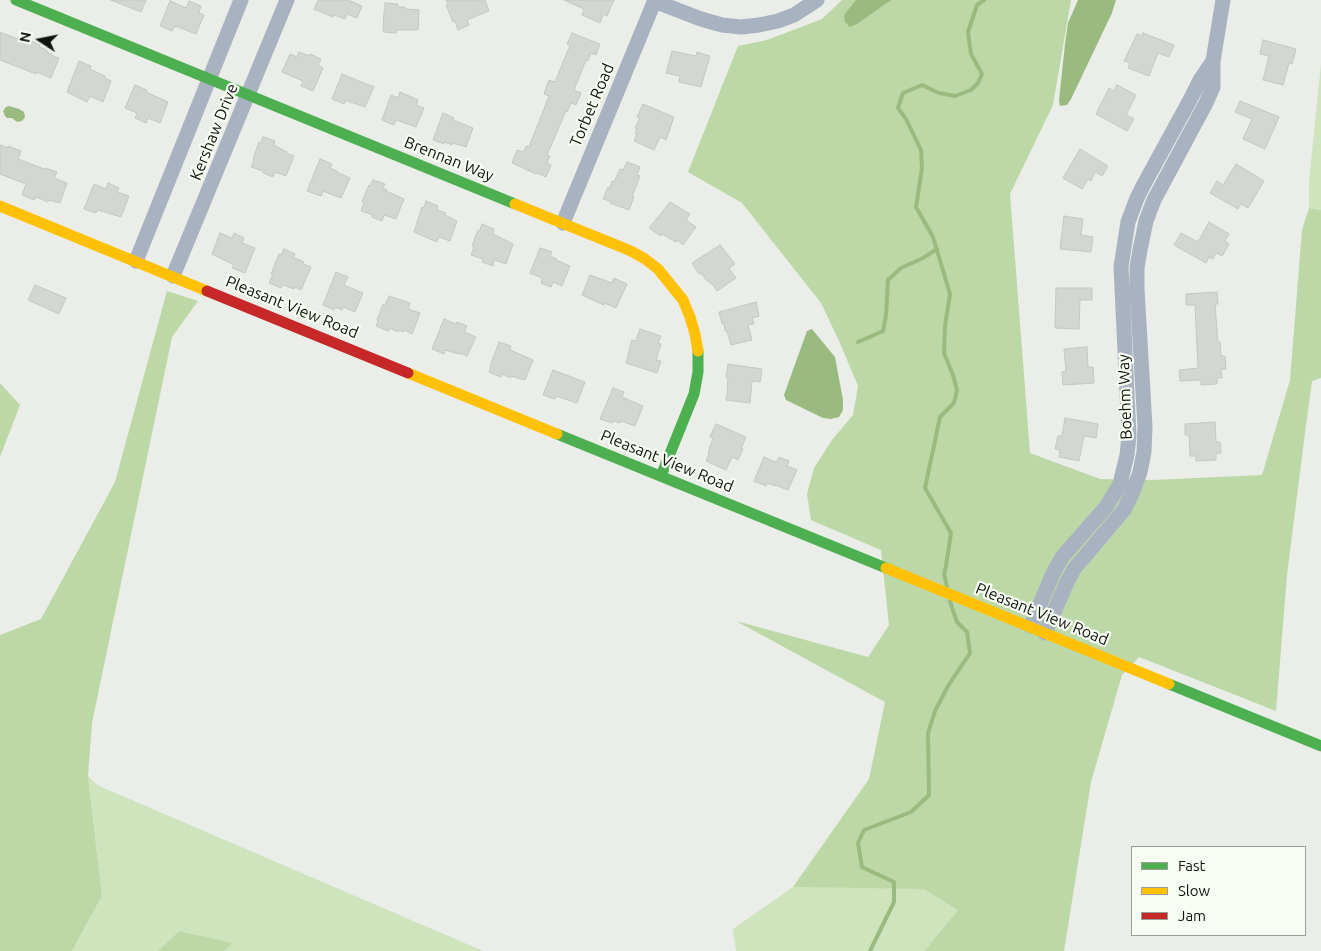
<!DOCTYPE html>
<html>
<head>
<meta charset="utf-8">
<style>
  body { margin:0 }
  #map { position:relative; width:1321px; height:951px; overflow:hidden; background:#eaede8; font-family:Ubuntu,sans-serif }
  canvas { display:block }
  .legend { position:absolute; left:1131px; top:846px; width:175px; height:90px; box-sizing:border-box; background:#f7fdf2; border:1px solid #9b9f97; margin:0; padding:6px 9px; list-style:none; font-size:15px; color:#11130f }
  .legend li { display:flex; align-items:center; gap:10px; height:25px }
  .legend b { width:25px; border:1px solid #9b9f97 }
  .north { position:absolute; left:15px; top:15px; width:50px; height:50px; -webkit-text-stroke:4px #f7fdf2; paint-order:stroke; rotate:281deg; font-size:14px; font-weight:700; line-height:20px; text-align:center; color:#11130f }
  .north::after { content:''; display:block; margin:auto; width:18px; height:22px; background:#11130f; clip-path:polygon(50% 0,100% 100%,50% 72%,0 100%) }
</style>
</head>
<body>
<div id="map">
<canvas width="1321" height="951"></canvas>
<ul class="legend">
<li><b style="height:6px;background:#4caf50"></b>Fast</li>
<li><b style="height:6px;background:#ffc107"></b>Slow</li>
<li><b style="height:6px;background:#c62828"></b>Jam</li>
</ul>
<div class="north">N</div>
</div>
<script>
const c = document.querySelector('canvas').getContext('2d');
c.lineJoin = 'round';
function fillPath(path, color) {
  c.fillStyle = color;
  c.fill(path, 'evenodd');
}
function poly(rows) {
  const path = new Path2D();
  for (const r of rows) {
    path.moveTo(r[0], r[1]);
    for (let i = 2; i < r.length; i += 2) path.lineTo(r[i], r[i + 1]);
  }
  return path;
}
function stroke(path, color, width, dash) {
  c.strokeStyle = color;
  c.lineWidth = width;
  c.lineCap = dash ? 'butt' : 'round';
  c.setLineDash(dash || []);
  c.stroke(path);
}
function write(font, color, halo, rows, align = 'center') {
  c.font = font + ' Ubuntu,sans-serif';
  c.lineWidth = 4.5;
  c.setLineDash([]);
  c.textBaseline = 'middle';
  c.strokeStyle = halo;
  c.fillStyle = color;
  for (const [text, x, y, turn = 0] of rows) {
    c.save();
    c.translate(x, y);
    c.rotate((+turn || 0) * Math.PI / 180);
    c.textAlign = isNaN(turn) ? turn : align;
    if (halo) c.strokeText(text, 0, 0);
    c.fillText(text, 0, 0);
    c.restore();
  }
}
fillPath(poly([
  [1321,64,1321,210,1309,208,1309,181],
  [88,776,97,785,483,951,224,951,232,943,179,931,158,951,72,951,102,896],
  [793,887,924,888,958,910,924,951,736,951,733,929]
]), '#cde4bd');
fillPath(poly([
  [842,0,1071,0,1053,105,1010,194,1030,453,1100,479,1153,480,1262,475,1290,380,1302,230,1309,208,1321,210,1321,378,1312,381,1306,425,1287,575,1276,711,1139,657,1122,675,1091,782,1064,951,924,951,958,910,924,889,793,887,869,779,885,702,736,621,868,657,889,625,881,550,811,520,807,494,814,468,832,440,853,415,858,386,840,343,821,303,742,203,688,172,738,46,767,40,822,19],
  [167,291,198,301,172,337,92,723,88,776,102,896,72,951,0,951,0,635,41,619,115,482],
  [0,383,20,405,0,457],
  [179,931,233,943,224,951,158,951]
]), '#bdd8a7');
fillPath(poly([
  [856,0,891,0,857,24,850,27,845,22,844,15],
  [1078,0,1116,0,1112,13,1071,99,1067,105,1060,106,1059,100,1065,44,1068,23],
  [9,106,19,109,24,112,25,117,22,121,17,122,12,118,7,118,5,116,3,111,6,107],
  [812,329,835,357,843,400,843,410,839,417,831,419,823,418,786,400,784,395,807,331]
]), '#9abb80');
stroke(poly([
  [858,342,883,331,886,315,888,280,901,268,923,258,937,249],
  [947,587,944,574,946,566,951,533,925,488,940,417,954,403,957,390,953,375,944,353,945,326,950,294,933,237,916,207,922,168,921,150,906,119,898,108,903,93,922,85,939,93,955,96,971,90,978,83,982,74,971,54,968,32,977,5,984,0],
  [870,951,894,902,894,882,862,867,858,843,864,830,911,812,929,795,928,733,935,711,948,686,970,653,967,632,957,622,953,611,950,601]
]), '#9abb80', 4);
const building = poly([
  [111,0,146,0,141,12,111,0],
  [318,0,348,0,362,6,357,18,347,14,345,19,334,15,333,17,314,9,318,0],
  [446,0,485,0,489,11,467,20,469,25,458,30,455,21,453,22,446,5,448,4,446,0],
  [564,0,614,0,607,16,603,14,600,23,582,15,584,9,564,0],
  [170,1,186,8,189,1,201,6,199,13,204,15,196,34,175,26,172,31,160,26,170,1],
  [385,3,398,4,398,7,405,7,405,9,419,10,418,30,396,30,396,33,383,32,384,12,385,12,385,3],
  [0,32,28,43,29,40,40,45,39,47,47,50,46,52,52,54,51,55,59,58,51,78,37,72,36,74,0,60,0,32],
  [572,33,600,44,596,55,591,53,588,61,586,60,574,90,581,93,576,105,571,103,567,112,566,111,547,155,550,156,547,163,551,165,546,177,537,173,536,174,512,163,517,150,524,152,526,146,529,147,549,96,544,94,549,80,555,82,570,45,567,44,572,33],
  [1143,33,1174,45,1169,57,1158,53,1149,76,1128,68,1130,63,1124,61,1137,34,1142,36,1143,33],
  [1263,40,1296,49,1292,64,1289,63,1283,85,1263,80,1269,56,1260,54,1263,40],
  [672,51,696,56,697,52,710,56,701,87,679,82,680,76,666,73,672,51],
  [299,52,310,56,310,54,321,59,318,65,323,68,313,91,301,86,303,81,282,72,290,54,297,57,299,52],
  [79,61,91,66,90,69,105,76,105,78,111,81,103,102,90,96,87,102,67,92,79,61],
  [342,74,374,87,365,107,348,101,345,101,344,104,332,99,342,74],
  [135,85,147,90,146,92,168,102,160,123,148,118,146,123,135,118,137,113,125,108,135,85],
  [1117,85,1136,95,1126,115,1134,119,1127,131,1096,114,1109,88,1114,91,1117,85],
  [400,92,418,100,416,105,424,108,416,127,396,120,394,125,382,120,391,95,398,98,400,92],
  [1240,101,1279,117,1265,149,1243,139,1252,119,1235,112,1240,101],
  [643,104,674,117,666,140,660,137,654,150,634,141,637,134,635,133,637,129,635,128,640,118,637,117,643,104],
  [443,113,454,118,453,120,473,128,466,147,453,143,452,145,445,142,444,144,433,140,443,113],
  [263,137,275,141,274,145,287,152,286,153,294,156,286,176,275,172,273,177,263,173,263,171,251,167,254,160,253,159,259,142,261,143,263,137],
  [0,145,8,148,8,146,21,151,18,159,44,169,45,168,57,172,54,178,67,183,60,203,49,200,48,202,36,197,34,200,22,195,26,184,0,174,0,145],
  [1080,149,1108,166,1102,176,1095,172,1091,181,1088,179,1082,189,1063,178,1080,149],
  [320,159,332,164,330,168,337,171,337,172,350,178,341,198,323,191,321,196,307,191,320,159],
  [627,162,640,167,637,175,640,176,632,197,634,197,629,210,610,203,610,201,603,199,608,187,610,188,612,181,614,182,620,169,623,170,627,162],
  [1236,164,1264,181,1248,208,1241,204,1238,209,1210,193,1217,181,1223,185,1236,164],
  [373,180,385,184,383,188,387,190,386,191,404,199,396,219,384,215,382,221,372,217,373,215,361,211,364,203,362,202,369,185,370,186,373,180],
  [108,183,119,188,117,192,129,196,121,217,98,210,96,213,84,209,94,184,106,189,108,183],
  [426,201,438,206,437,210,446,213,445,215,457,221,450,241,439,237,437,242,414,232,422,207,424,208,426,201],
  [670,202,690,214,686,220,696,227,683,245,677,240,676,242,662,234,661,236,649,228,670,202],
  [1064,216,1083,219,1081,235,1093,237,1091,252,1060,249,1064,216],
  [1209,222,1229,234,1225,241,1229,244,1222,256,1216,253,1213,259,1209,257,1206,263,1174,245,1181,233,1198,242,1209,222],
  [482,224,494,229,493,234,513,244,506,264,494,260,493,266,482,262,483,259,471,255,474,247,472,246,478,230,480,230,482,224],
  [220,233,232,238,234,233,244,238,242,243,255,248,245,273,232,268,234,265,212,254,220,233],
  [720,245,735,264,729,268,736,278,717,291,712,284,711,284,708,281,707,281,701,273,699,274,692,263,720,245],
  [540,248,552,252,550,256,557,259,556,260,570,266,562,286,553,282,551,287,541,283,542,278,530,273,540,248],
  [284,249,295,254,293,257,304,262,303,264,311,267,301,290,295,287,294,289,283,285,281,288,269,283,273,274,271,274,279,254,281,255,284,249],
  [336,272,348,277,344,285,363,293,355,312,343,307,342,310,335,307,334,310,323,305,336,272],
  [590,275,612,283,614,278,627,284,616,308,604,303,604,305,582,295,590,275],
  [35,285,66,298,59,314,28,300,35,285],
  [1056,288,1092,288,1092,300,1080,300,1079,329,1055,328,1056,288],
  [1217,292,1218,304,1215,304,1218,342,1220,342,1221,356,1225,356,1226,369,1221,369,1222,378,1217,378,1217,384,1201,385,1201,380,1180,381,1179,370,1198,368,1195,305,1186,305,1186,294,1217,292],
  [389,296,410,303,408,309,420,313,412,334,404,330,403,332,399,330,398,332,390,328,388,331,376,326,378,321,377,320,383,304,385,305,389,296],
  [756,302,759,316,752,318,754,324,748,325,752,340,731,345,727,331,725,331,724,323,722,324,719,312,756,302],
  [444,319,456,324,457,322,467,326,464,332,476,337,467,356,460,353,459,354,445,350,444,354,432,349,444,319],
  [640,329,661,336,658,343,661,344,656,360,661,361,657,373,626,363,632,340,636,341,640,329],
  [499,342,511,346,510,350,533,360,525,380,511,376,510,378,502,374,501,377,489,372,491,366,490,366,499,342],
  [1087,347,1088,367,1093,367,1094,383,1063,385,1062,372,1066,371,1064,349,1087,347],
  [728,364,762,369,760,382,752,381,750,403,726,400,728,387,727,387,728,378,726,377,728,364],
  [553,370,585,382,577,403,556,396,555,399,543,395,553,370],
  [613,388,624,392,622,397,643,406,635,426,621,421,620,423,613,421,612,423,600,419,613,388],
  [1065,418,1098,424,1096,438,1084,436,1079,461,1059,457,1060,450,1055,449,1058,436,1062,436,1065,418],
  [1215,422,1216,442,1220,442,1221,453,1216,454,1216,460,1196,461,1196,456,1190,456,1189,435,1185,435,1185,424,1215,422],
  [716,424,746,437,741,449,743,449,738,460,732,457,726,470,706,461,709,454,708,453,713,438,710,437,716,424],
  [764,457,775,462,777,461,779,457,789,461,787,466,797,470,788,490,775,485,775,486,767,483,766,486,754,481,764,457]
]);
fillPath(building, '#d4d6d2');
stroke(building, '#c5c7c3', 1);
stroke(poly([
  [654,1,701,19,722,25,741,27,759,25,778,21,794,15,817,0],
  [563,223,655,0],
  [136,261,241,0],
  [173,276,287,0],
  [1031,626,1054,571,1063,556,1106,507,1120,484,1127,455,1129,436,1121,267,1128,222,1137,198,1143,186,1191,98,1200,80,1213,61],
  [1045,633,1067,582,1074,569,1124,510,1133,491,1140,472,1144,452,1145,427,1137,289,1137,268,1140,250,1146,221,1154,200,1206,103,1213,87,1213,61,1223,0]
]), '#a9b2c0', 15);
stroke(poly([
  [16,0,515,204],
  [557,434,886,568],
  [661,476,694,394,698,372,698,351],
  [1169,684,1321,746]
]), '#4caf50', 11);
stroke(poly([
  [515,204,631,251,645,259,658,269,683,300,690,317,695,334,698,351],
  [0,206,207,291],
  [408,373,557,434],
  [886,568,1169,684]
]), '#ffc107', 11);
stroke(poly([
  [207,291,408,373]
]), '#c62828', 11);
write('16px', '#11130f', '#f7fdf2', [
  ["Torbet Road",592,105,-67],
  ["Kershaw Drive",214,132,-68],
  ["Brennan Way",449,159,22],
  ["Pleasant View Road",292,307,22],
  ["Boehm Way",1125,397,-92],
  ["Pleasant View Road",667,461,22],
  ["Pleasant View Road",1042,614,22]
]);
</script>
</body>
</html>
